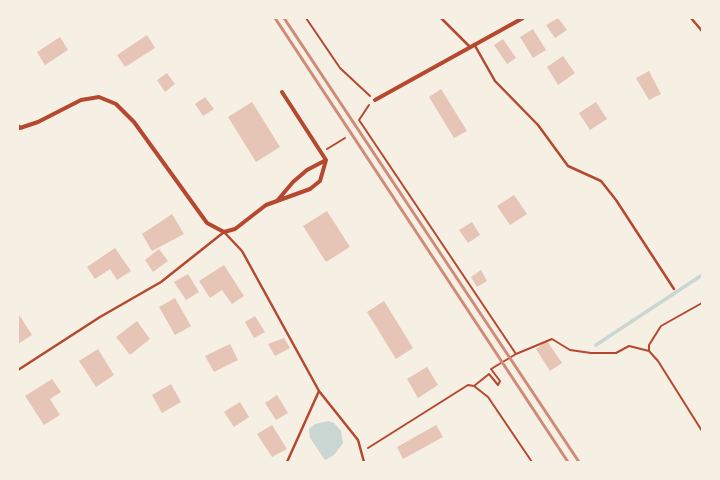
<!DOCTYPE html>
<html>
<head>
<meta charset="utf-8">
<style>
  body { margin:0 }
  #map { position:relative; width:720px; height:480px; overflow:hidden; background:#f6efe4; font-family:"DejaVu Sans",sans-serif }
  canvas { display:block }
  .frame { position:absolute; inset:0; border:19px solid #f6efe4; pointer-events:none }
</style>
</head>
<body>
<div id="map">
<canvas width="720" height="480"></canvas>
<div class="frame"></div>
</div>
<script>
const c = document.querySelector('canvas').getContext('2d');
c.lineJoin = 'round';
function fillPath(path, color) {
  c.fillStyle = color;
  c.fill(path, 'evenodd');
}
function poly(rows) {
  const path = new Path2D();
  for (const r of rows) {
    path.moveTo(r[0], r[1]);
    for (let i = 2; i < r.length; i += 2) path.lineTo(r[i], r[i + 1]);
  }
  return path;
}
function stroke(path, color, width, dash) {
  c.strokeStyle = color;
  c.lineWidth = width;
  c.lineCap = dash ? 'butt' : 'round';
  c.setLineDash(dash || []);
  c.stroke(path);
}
fillPath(poly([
  [328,421,334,423,341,431,343,443,334,455,325,460,310,438,309,429,315,424]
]), '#c9d6d2');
stroke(poly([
  [596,345,702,275]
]), '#c9d6d2', 3.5);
fillPath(poly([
  [558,18,567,30,555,38,546,25],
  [533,29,546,50,533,58,520,37],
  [147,35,155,48,125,67,117,55],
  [60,37,68,50,45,65,37,52],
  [503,39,516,58,507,64,494,45],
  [563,56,575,73,558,85,547,67],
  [649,71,661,94,649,100,636,78],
  [167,73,175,84,165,92,157,80],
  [441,89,467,131,454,138,429,97],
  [205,97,214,109,203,116,195,104],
  [252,102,280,147,256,162,228,117],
  [596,102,607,119,590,130,579,113],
  [514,195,527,214,510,225,497,206],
  [327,211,350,247,326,262,303,226],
  [172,214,184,234,152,251,142,234],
  [472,222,480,235,468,243,459,230],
  [115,248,131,271,117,280,110,269,95,279,87,267],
  [159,249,168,261,153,272,145,260],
  [224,265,244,296,232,304,222,290,210,298,199,281],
  [481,270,487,281,477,287,471,277],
  [188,274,199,292,186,300,174,282],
  [175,298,191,326,175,335,159,307],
  [384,301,413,348,396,359,367,312],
  [18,313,32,335,18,344],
  [255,316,265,332,254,338,245,322],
  [137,321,150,339,130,355,116,337],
  [284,338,290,348,275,356,268,344],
  [547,341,562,363,550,371,536,349],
  [230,344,238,360,214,372,205,356],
  [98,349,114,375,96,387,79,361],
  [427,367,438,385,418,398,407,379],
  [52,379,61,392,50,399,60,415,44,425,25,396],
  [171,384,181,402,162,413,152,395],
  [277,395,288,413,276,420,265,403],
  [240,402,249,417,234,427,224,412],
  [272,425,287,449,272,457,257,434],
  [436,425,443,437,403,459,397,447]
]), '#e6c5b7');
stroke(poly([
  [306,18,340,68,370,96],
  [369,105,359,120,516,354],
  [327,149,345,138],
  [702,303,661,326,649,345,649,351,658,361,702,431],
  [474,386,489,374,498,385,500,381,491,369,516,354,552,339,570,350,591,353,616,353,629,346,649,351],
  [368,448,468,385,474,386,488,397,532,462]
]), '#b5482f', 2);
stroke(poly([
  [441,18,469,46],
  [691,18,702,31],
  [474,44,495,81,538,125,568,166,601,181,616,200,674,289],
  [18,370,100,317,161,282,224,232,242,251,319,391,358,440,364,462],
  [287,462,319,391]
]), '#b5482f', 2.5);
stroke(poly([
  [375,100,523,18],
  [18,126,20,128,38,122,81,100,99,97,116,104,134,122,207,223,224,232,235,229,266,205,310,189,320,181,326,160,282,92],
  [277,201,293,182,307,170,326,160]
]), '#b5482f', 4);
stroke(poly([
  [275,18,568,462],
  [284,18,579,462]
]), '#cf8b77', 3);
</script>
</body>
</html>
